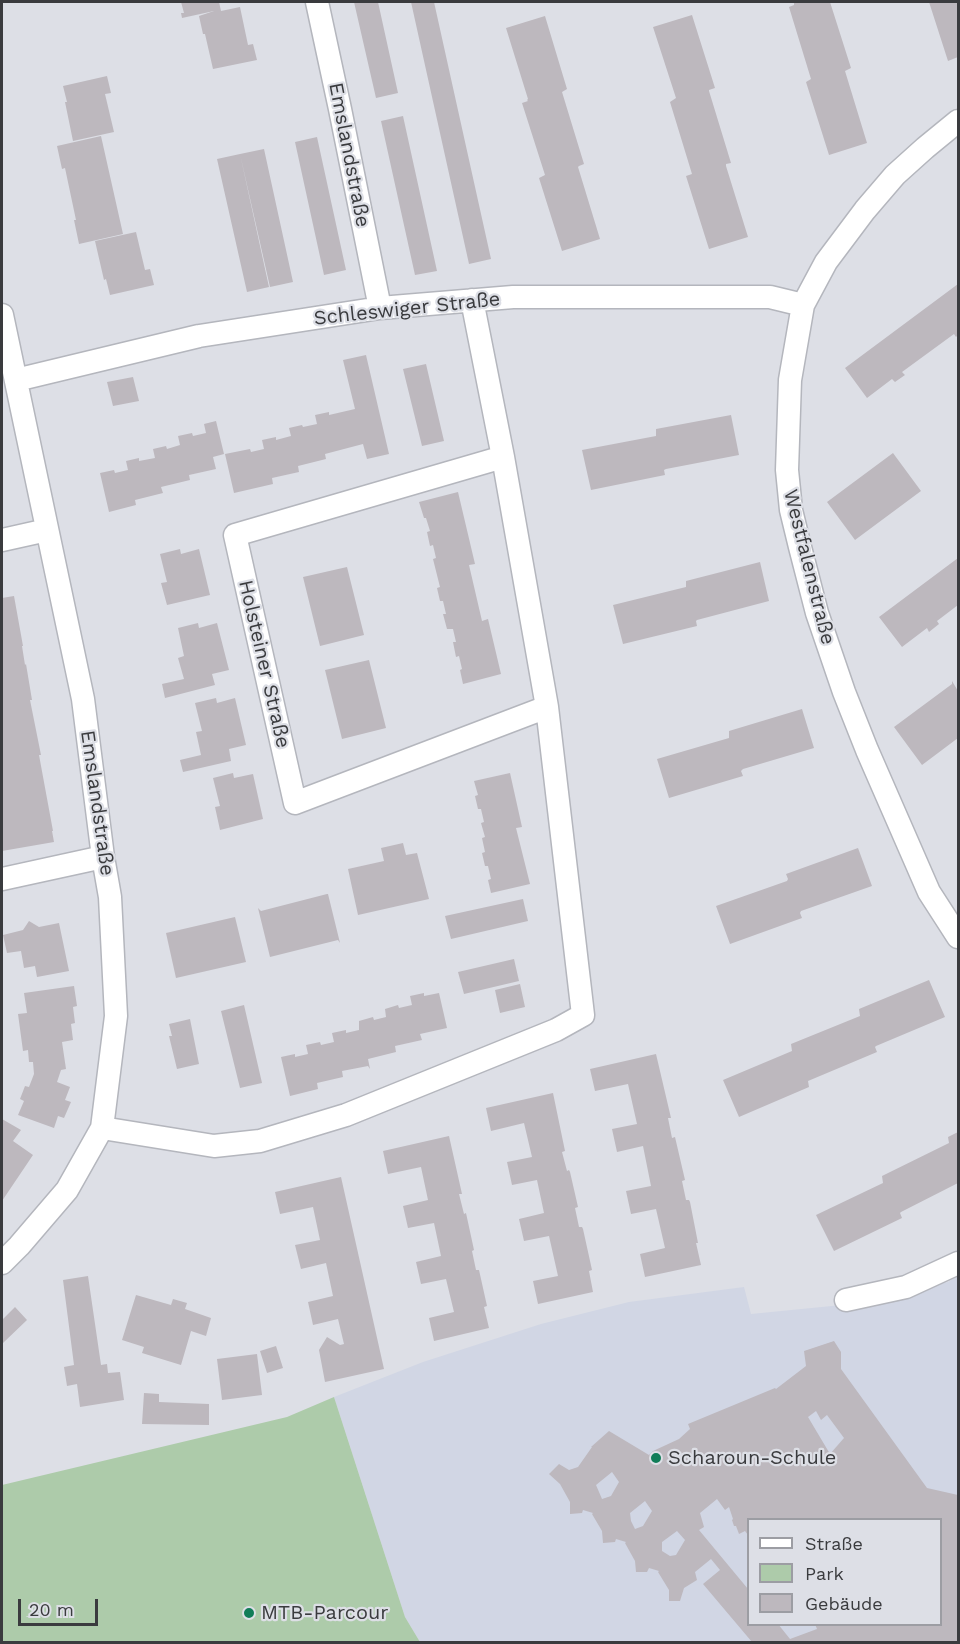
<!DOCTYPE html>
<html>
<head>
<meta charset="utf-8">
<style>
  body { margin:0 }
  #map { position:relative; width:960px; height:1644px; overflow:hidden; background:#dddfe6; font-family:"Work Sans",sans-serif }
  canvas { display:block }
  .frame { position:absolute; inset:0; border:3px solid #3a3b3e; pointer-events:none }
  .legend { position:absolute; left:747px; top:1518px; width:195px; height:108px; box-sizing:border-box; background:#dddfe6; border:2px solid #9c9da3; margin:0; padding:8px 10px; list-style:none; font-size:18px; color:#3a3b3e }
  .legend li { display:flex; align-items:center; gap:12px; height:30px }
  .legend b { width:30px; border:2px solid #9c9da3 }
  .scale { position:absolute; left:18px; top:1599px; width:80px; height:27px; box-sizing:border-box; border:3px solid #3a3b3e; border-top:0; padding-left:8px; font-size:18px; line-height:21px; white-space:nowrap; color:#3a3b3e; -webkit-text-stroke:4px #dddfe6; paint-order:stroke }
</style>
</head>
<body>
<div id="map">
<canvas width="960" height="1644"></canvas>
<div class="frame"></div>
<ul class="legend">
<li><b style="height:8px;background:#fff"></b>Straße</li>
<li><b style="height:16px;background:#adcbaa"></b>Park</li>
<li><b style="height:16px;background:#bdb8be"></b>Gebäude</li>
</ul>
<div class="scale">20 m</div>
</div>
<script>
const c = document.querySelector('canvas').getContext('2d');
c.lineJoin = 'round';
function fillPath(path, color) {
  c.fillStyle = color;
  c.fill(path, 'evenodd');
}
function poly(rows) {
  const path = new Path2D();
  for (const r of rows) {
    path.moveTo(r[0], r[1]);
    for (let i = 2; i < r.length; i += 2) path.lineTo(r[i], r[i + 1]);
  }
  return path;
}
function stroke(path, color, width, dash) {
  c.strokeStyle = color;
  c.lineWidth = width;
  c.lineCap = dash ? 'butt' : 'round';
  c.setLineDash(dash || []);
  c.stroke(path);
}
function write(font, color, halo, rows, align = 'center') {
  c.font = font + ' "Work Sans",sans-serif';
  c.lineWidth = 4.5;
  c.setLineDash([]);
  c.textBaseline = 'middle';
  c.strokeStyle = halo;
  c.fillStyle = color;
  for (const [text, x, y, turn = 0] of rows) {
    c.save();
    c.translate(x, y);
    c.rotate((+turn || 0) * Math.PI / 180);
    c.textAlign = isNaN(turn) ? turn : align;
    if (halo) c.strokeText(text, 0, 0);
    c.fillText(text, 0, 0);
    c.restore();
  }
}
fillPath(poly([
  [958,1276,958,1642,420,1642,405,1617,334,1397,423,1362,541,1324,629,1302,744,1287,751,1314,862,1303,948,1282],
  [748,1520,940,1520,940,1624,748,1624]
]), '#d1d6e4');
fillPath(poly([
  [334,1397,405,1617,420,1642,2,1642,2,1485,287,1417]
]), '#adcbaa');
fillPath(poly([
  [181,2,219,2,221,11,240,7,248,45,253,44,257,60,213,69,205,34,203,34,199,16,214,11,182,18,181,13,184,13],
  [354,2,378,2,398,93,376,98],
  [411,2,434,2,491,259,469,264],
  [794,2,830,2,851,68,845,71,867,143,829,155,806,82,811,79,789,7,794,5],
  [929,2,958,2,958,57,948,61],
  [692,15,715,88,709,90,709,91,731,163,726,164,726,166,748,237,709,249,686,176,692,174,670,102,676,98,653,27],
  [545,16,567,89,562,92,584,164,579,166,578,167,600,239,562,251,539,178,545,175,522,103,528,101,527,100,528,99,506,28],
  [107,76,111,93,105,94,114,132,73,141,65,102,67,102,63,86],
  [403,116,437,271,415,275,381,121],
  [101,136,123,234,79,244,74,220,76,220,65,168,62,169,57,146],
  [317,137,346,270,324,275,295,142],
  [264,149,293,282,270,287,240,154],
  [240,154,269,287,247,292,217,159],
  [136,232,145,270,150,269,154,285,110,295,106,279,104,280,95,241],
  [958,284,958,335,956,337,954,334,902,372,905,375,895,382,892,379,867,398,845,368],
  [366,355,389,454,367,459,363,444,325,454,326,459,298,466,299,472,272,478,273,484,234,493,225,454,250,449,251,452,264,449,262,440,276,437,276,440,291,436,289,428,302,425,303,427,317,424,315,415,329,412,329,415,355,409,343,360],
  [426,364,444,441,422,446,403,369],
  [133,377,139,401,113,406,107,382],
  [731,415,739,455,666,469,664,470,665,475,591,490,582,450,656,436,656,429],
  [216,421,224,454,213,457,216,469,189,475,190,480,161,487,163,493,135,500,136,505,109,512,100,473,114,470,115,473,128,470,126,461,139,458,139,461,155,458,153,449,166,446,167,449,180,445,178,436,192,433,193,436,206,433,204,424],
  [893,453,921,491,855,540,827,502],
  [458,492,475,564,469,565,482,621,488,619,501,674,463,684,460,670,462,669,459,656,456,657,453,642,456,642,453,629,447,629,443,614,446,614,443,601,440,601,437,588,440,587,433,559,436,558,433,545,430,546,427,532,430,531,426,518,424,518,419,502],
  [180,549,181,554,199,549,210,595,167,605,161,583,167,582,160,554],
  [958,558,958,605,937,621,939,624,929,632,927,628,902,647,879,617],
  [760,562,769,601,697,620,696,621,697,626,623,644,613,605,686,587,686,581],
  [347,567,364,635,320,646,303,577],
  [14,596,23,646,22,646,25,665,26,664,32,700,30,700,41,755,39,755,53,831,52,831,54,842,2,851,2,598],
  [198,623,199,628,217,623,229,670,212,674,215,685,165,698,162,684,184,679,178,658,184,656,178,628],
  [369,660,386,728,342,739,325,670],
  [952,681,958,691,958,738,922,765,894,727,952,684],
  [216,698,217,703,235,698,246,745,229,749,231,761,183,772,180,760,201,755,196,732,202,731,195,703],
  [802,709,814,748,743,769,741,771,743,776,669,798,657,759,729,738,729,731],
  [233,773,234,778,253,774,263,819,220,830,215,807,220,806,213,778],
  [510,773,522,827,516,828,530,884,491,893,488,880,491,879,488,866,485,866,482,853,485,852,482,838,485,837,481,823,484,822,481,809,478,809,475,796,478,795,474,781],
  [403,843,406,855,417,853,429,899,358,915,348,869,384,861,381,848],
  [858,848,872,886,801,911,800,913,802,918,730,944,716,906,787,881,788,879,786,874],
  [327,894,328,894,340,943,338,940,270,957,258,908,261,911],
  [523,899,528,921,451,939,445,916],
  [235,917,246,962,176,978,166,933],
  [29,921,39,927,59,923,69,971,37,977,35,966,24,968,21,951,7,953,3,935,23,930],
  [514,959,519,981,464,994,458,972],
  [929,980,945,1017,876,1046,875,1047,877,1052,808,1081,809,1087,739,1117,723,1080,792,1051,791,1044,860,1016,859,1009],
  [520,984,525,1007,500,1013,495,990],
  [74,986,77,1006,73,1007,75,1023,71,1024,73,1040,62,1042,66,1069,61,1070,57,1082,70,1087,65,1100,71,1102,64,1118,58,1116,54,1128,18,1115,24,1101,20,1099,25,1086,29,1087,34,1074,33,1062,29,1062,28,1050,23,1051,18,1014,27,1013,24,993],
  [424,993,424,996,439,993,447,1028,420,1034,422,1040,395,1046,396,1052,368,1059,370,1069,368,1066,342,1071,343,1077,317,1083,318,1089,290,1096,281,1057,295,1054,295,1057,308,1054,306,1045,320,1042,321,1045,334,1042,332,1033,346,1030,346,1033,359,1030,359,1021,373,1017,374,1020,386,1017,385,1009,398,1005,399,1008,412,1005,410,996],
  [244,1005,262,1083,240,1088,221,1011],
  [190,1019,199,1064,177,1069,169,1036,172,1036,169,1024],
  [656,1054,671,1118,668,1118,672,1138,675,1137,685,1180,682,1181,686,1200,689,1200,690,1202,698,1243,696,1243,701,1265,645,1277,640,1254,665,1248,656,1209,631,1214,626,1191,651,1186,643,1146,617,1152,612,1129,637,1124,628,1084,595,1091,590,1069],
  [553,1093,565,1151,562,1152,567,1171,569,1170,570,1172,578,1207,575,1208,579,1227,582,1227,583,1229,592,1270,589,1271,593,1292,538,1304,533,1281,558,1276,549,1236,524,1241,519,1219,544,1213,537,1180,512,1185,507,1162,532,1157,524,1123,491,1131,486,1108],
  [2,1119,21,1130,13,1141,33,1155,2,1201],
  [958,1132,958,1183,901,1212,900,1213,902,1218,834,1251,816,1215,883,1183,882,1176,949,1143,948,1137],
  [449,1136,462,1194,459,1194,464,1214,466,1213,474,1250,472,1251,476,1270,479,1270,487,1306,484,1307,489,1328,434,1341,429,1318,454,1312,446,1279,421,1284,416,1262,441,1256,434,1223,408,1228,403,1206,428,1200,421,1167,388,1174,383,1151],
  [341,1177,384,1369,325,1382,319,1350,327,1337,340,1345,344,1344,338,1319,313,1325,308,1302,333,1296,326,1263,301,1269,295,1245,320,1240,313,1207,280,1214,275,1192],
  [88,1276,101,1365,107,1364,108,1373,120,1372,124,1400,80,1407,77,1384,67,1386,64,1367,74,1365,63,1280],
  [136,1295,171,1305,173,1299,187,1303,185,1309,211,1318,206,1336,191,1331,181,1365,142,1353,144,1347,122,1340],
  [15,1307,27,1320,3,1343,2,1341,2,1320],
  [834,1341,841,1352,841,1369,927,1488,958,1495,958,1642,752,1642,703,1584,720,1570,711,1559,695,1572,697,1580,684,1588,680,1601,669,1601,669,1590,658,1572,659,1571,649,1568,647,1572,636,1572,635,1561,625,1543,626,1542,616,1539,615,1542,603,1543,602,1531,592,1514,593,1513,583,1510,582,1513,570,1514,570,1502,560,1484,549,1474,559,1464,569,1470,578,1467,592,1447,591,1447,609,1431,649,1455,653,1451,679,1439,690,1429,688,1424,775,1388,776,1389,806,1366,804,1351],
  [816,1411,821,1420,827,1415,844,1438,830,1454,808,1417],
  [612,1472,619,1482,611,1496,602,1499,596,1485],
  [717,1499,725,1510,729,1507,733,1519,732,1520,734,1526,736,1526,739,1534,745,1531,748,1535,748,1520,940,1520,940,1624,815,1624,817,1629,790,1639,778,1624,748,1624,748,1589,699,1530,704,1527,700,1513],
  [645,1501,652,1511,643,1526,635,1529,631,1521,630,1513],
  [677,1531,685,1540,676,1555,670,1556,662,1551,662,1542],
  [276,1346,283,1368,267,1373,260,1351],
  [257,1354,262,1395,222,1400,217,1359],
  [144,1393,159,1394,159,1402,209,1404,209,1425,142,1424]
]), '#bdb8be');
const minor = poly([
  [317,2,340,109,380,308],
  [958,121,925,148,895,175,865,210,826,262,803,305,790,380,787,470,791,510,800,547,817,613,844,692,867,750,929,892,958,937],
  [2,315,83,699,103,857,110,897,116,1016,102,1128,67,1190,19,1246,2,1263],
  [16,380,199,336,380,308,513,297,770,297,803,305],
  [503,457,235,535,295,803,547,707],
  [2,540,47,530],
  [2,879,103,857],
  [102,1128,214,1146,260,1141,346,1115,556,1030,583,1015,547,707,503,457,472,300],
  [846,1300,906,1287,958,1263]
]);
stroke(minor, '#b4b6bd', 25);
stroke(minor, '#fff', 22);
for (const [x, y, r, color] of [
  [656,1458,6,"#117d58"],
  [249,1613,6,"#117d58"]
]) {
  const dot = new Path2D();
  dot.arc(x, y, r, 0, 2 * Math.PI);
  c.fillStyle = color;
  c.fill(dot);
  stroke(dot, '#dddfe6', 2);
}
write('20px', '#3a3b3e', '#dddfe6', [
  ["Emslandstraße",349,155,79],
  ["Schleswiger Straße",407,309,-6],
  ["Westfalenstraße",809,567,76],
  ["Holsteiner Straße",264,664,77],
  ["Emslandstraße",97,803,82]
]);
write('20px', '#3a3b3e', '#dddfe6', [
  ["Scharoun-Schule",668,1458],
  ["MTB-Parcour",261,1613]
], 'left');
</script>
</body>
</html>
